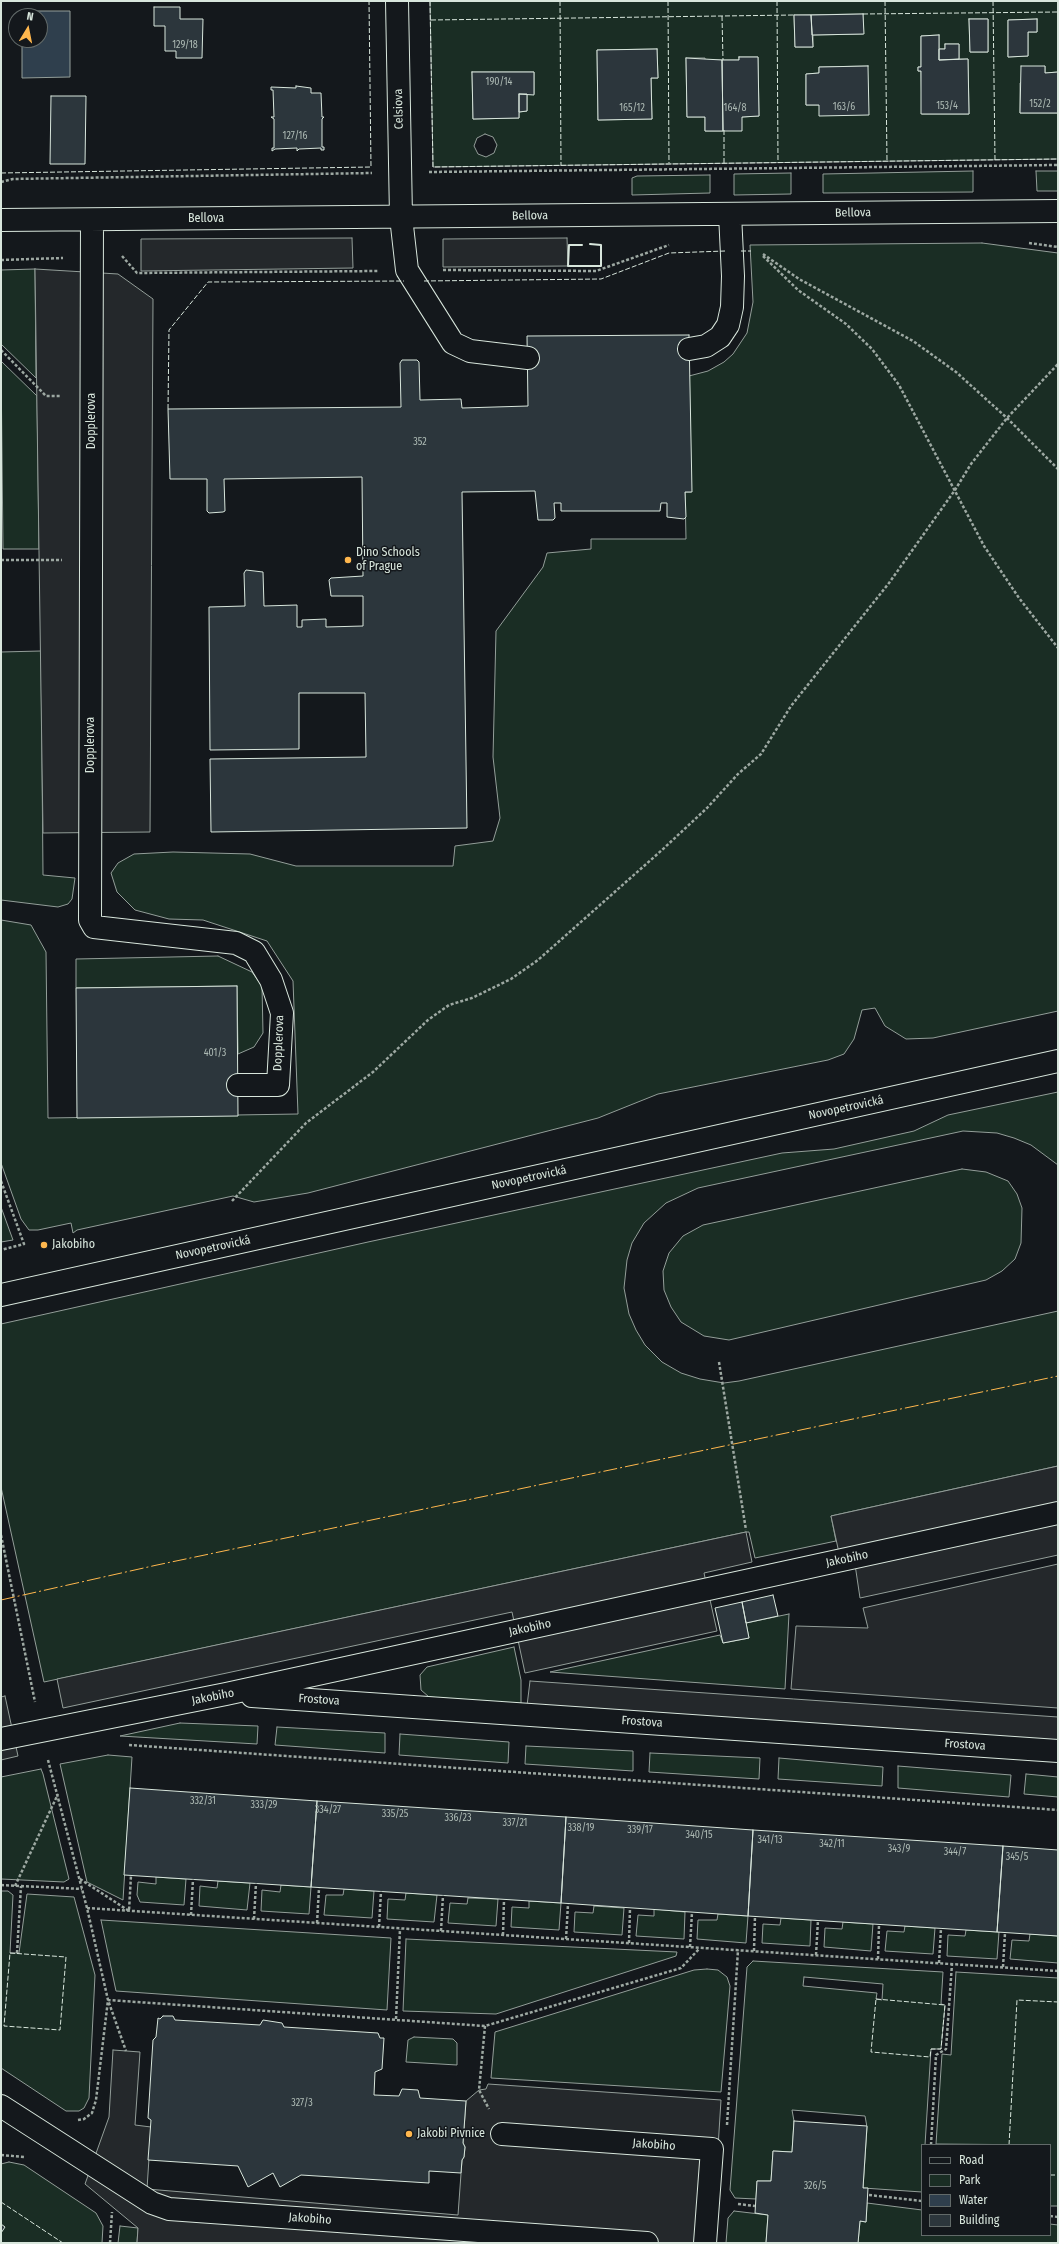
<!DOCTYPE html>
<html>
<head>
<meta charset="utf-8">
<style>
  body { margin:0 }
  #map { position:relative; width:1059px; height:2244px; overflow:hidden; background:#14181c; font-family:"Fira Sans Condensed",sans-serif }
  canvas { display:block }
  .frame { position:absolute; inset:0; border:2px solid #d8e6dc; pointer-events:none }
  .legend { position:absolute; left:921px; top:2144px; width:130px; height:92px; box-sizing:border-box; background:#14181c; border:1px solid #626a69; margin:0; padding:5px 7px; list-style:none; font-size:12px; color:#d8e6dc }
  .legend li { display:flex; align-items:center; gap:8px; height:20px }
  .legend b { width:20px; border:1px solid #626a69 }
  .north { position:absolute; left:8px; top:8px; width:40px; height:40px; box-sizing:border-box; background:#14181c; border:1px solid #626a69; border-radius:50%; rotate:10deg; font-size:11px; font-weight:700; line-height:16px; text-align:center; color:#d8e6dc }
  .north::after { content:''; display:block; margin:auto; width:14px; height:18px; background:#ffb74d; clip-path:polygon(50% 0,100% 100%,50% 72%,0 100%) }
</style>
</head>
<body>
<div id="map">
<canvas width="1059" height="2244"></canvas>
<div class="frame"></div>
<ul class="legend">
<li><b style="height:5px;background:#14181c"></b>Road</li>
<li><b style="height:11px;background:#1a2d24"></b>Park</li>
<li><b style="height:11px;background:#2f3f4d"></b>Water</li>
<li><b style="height:11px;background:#2c363c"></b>Building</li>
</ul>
<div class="north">N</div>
</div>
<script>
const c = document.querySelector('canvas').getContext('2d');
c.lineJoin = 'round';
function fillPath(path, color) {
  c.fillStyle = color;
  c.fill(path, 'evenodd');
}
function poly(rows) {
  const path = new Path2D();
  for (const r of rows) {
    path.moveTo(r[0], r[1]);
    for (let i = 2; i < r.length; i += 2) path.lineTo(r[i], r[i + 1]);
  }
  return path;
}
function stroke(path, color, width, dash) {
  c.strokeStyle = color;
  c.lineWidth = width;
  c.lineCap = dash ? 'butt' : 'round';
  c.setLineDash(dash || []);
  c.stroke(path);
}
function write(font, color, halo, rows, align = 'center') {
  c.font = font + ' "Fira Sans Condensed",sans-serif';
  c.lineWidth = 3;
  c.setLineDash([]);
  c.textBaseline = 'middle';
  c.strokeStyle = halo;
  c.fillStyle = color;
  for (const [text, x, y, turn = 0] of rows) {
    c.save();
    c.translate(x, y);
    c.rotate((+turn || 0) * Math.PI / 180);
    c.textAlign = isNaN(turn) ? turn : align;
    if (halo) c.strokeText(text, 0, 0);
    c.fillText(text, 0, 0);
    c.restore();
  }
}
const green = poly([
  [430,1,1058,1,1058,72,1045,73,1045,66,1020,83,1020,113,1058,113,1058,159,433,167,430,1],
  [863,14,863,34,813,35,813,47,795,47,794,15,863,14],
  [969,19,988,19,988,52,970,52,969,19],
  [1037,19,1037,32,1028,32,1028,56,1008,57,1008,20,1037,19],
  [939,35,939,49,945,49,945,44,959,44,959,59,968,59,969,114,922,114,921,71,918,71,918,67,921,67,921,36,939,35],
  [657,49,658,78,651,78,652,119,598,120,597,50,657,49],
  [739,57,758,57,759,116,742,117,723,131,705,131,705,117,687,117,686,58,705,58,705,60,739,60,739,57],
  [868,66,819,105,806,105,806,74,819,73,819,67,868,66],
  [472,72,534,72,534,94,527,94,527,111,519,112,519,118,473,119,472,72],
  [485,134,493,137,497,145,494,153,486,157,478,154,474,146,477,138,485,134],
  [973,171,973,192,823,193,823,174,973,171],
  [1036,171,1058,171,1058,191,1037,191,1036,171],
  [791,173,791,194,734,195,734,174,791,173],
  [710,175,710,193,632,195,632,178,637,176,710,175],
  [982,243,1058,253,1058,1011,933,1038,906,1039,885,1026,875,1008,862,1010,854,1039,844,1054,828,1060,658,1094,598,1118,308,1193,254,1202,233,1196,77,1230,73,1233,71,1223,38,1230,29,1230,21,1219,1,1163,1,920,31,925,46,952,48,1118,298,1114,293,981,267,941,203,920,169,919,135,910,117,892,111,873,118,863,134,854,173,852,250,854,296,866,453,866,455,846,493,841,500,818,493,757,496,631,543,567,547,553,591,549,591,539,686,539,685,492,691,492,689,376,708,371,724,362,733,354,747,333,753,302,750,245,982,243],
  [35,269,36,378,1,344,1,270,35,269],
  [1,361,37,396,39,549,3,549,1,361],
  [41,651,43,875,75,878,72,899,68,904,58,907,1,900,1,652,41,651],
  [218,956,252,972,262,986,263,1033,254,1047,238,1054,237,986,76,988,76,959,218,956],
  [1058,1092,1058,1165,1031,1145,1014,1138,997,1133,963,1131,698,1188,666,1203,644,1223,632,1243,627,1260,624,1288,629,1314,636,1330,645,1345,662,1362,681,1373,700,1379,724,1383,739,1381,1058,1311,1058,1466,831,1516,836,1541,755,1558,749,1532,746,1532,44,1682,1,1487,1,1324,368,1242,782,1153,834,1149,914,1131,948,1115,1058,1092],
  [962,1169,986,1172,1008,1181,1017,1194,1022,1208,1021,1243,1015,1259,1002,1271,986,1280,729,1340,704,1336,681,1322,671,1307,664,1290,663,1271,669,1253,683,1236,703,1225,962,1169],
  [1,1207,13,1240,1,1242,1,1207],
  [789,1614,785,1689,550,1672,720,1635,723,1643,749,1638,746,1623,789,1614],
  [514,1647,521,1680,521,1704,429,1697,421,1690,420,1675,427,1667,514,1647],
  [180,1723,258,1726,257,1744,120,1736,180,1723],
  [277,1727,385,1733,385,1753,275,1745,277,1727],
  [400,1734,509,1742,508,1763,399,1755,400,1734],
  [526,1746,633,1751,633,1771,525,1764,526,1746],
  [650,1753,760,1758,759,1779,649,1772,650,1753],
  [108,1755,132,1757,123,1900,87,1882,60,1764,108,1755],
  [779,1758,883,1767,882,1786,778,1779,779,1758],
  [898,1766,1011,1775,1009,1797,898,1788,898,1766],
  [41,1769,43,1774,69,1879,64,1882,1,1879,1,1777,41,1769],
  [1026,1774,1058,1777,1058,1797,1024,1794,1026,1774],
  [156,1877,186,1879,184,1905,140,1902,137,1895,138,1882,156,1884,156,1877],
  [218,1881,250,1883,247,1910,199,1906,200,1886,217,1888,218,1881],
  [281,1885,311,1887,309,1914,261,1911,262,1890,280,1892,281,1885],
  [344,1889,374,1891,372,1918,324,1915,326,1895,343,1895,344,1889],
  [1,1891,8,1891,13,1895,10,1953,19,1953,27,1894,74,1897,95,1975,89,2098,84,2108,79,2111,66,2111,1,2068,1,1891],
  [406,1893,437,1895,434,1922,387,1919,388,1899,405,1900,406,1893],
  [468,1898,498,1899,496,1926,448,1923,450,1903,467,1904,468,1898],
  [529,1901,561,1903,559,1930,511,1927,512,1907,529,1908,529,1901],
  [594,1906,624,1908,622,1935,574,1932,575,1912,593,1913,594,1906],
  [654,1909,685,1912,684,1939,636,1936,638,1915,654,1916,654,1909],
  [718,1914,748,1916,746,1943,697,1939,698,1920,717,1920,718,1914],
  [781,1918,811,1920,810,1946,762,1943,763,1924,780,1925,781,1918],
  [101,1920,391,1938,387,2010,116,1991,101,1920],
  [843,1922,873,1924,871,1951,824,1947,825,1928,842,1929,843,1922],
  [905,1926,935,1928,933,1954,885,1951,887,1931,904,1932,905,1926],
  [966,1930,999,1932,997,1959,947,1956,948,1935,965,1936,966,1930],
  [1030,1934,1058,1936,1058,1963,1010,1959,1012,1940,1029,1941,1030,1934],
  [406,1939,677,1952,676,1956,496,2014,403,2011,406,1939],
  [753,1961,943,1972,941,2004,945,2005,941,2049,931,2049,925,2145,922,2145,922,2192,863,2188,867,2127,865,2116,792,2110,794,2121,792,2152,773,2151,771,2181,757,2181,756,2199,735,2198,730,2190,747,1967,753,1961],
  [804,1977,883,1984,882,2000,876,1999,877,1993,803,1986,804,1977],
  [707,1969,718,1970,727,1977,730,1986,721,2092,491,2078,495,2032,694,1970,707,1969],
  [956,1972,1058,1978,1058,2206,1050,2206,1050,2145,936,2144,942,2054,951,2055,956,1972],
  [414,2037,453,2039,457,2043,457,2065,406,2062,408,2040,414,2037],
  [9,2162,24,2165,96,2213,103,2226,102,2243,1,2243,1,2164,9,2162],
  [867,2203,922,2210,922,2235,1050,2235,1050,2224,1058,2225,1058,2243,858,2243,860,2221,866,2222,867,2203],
  [734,2211,768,2215,766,2243,726,2243,728,2218,734,2211],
  [120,2226,138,2228,137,2243,118,2243,120,2226]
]);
fillPath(green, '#1a2d24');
stroke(green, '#939e99', 1);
const parking = poly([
  [352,238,353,268,141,271,141,239,352,238],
  [567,238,568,266,443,267,443,239,567,238],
  [35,269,118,274,153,299,150,832,43,833,35,269],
  [1058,1466,1058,1555,860,1598,853,1551,839,1553,831,1516,1058,1466],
  [746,1532,752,1562,704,1573,717,1631,525,1673,512,1612,63,1708,57,1679,746,1532],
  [1058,1564,1058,1708,791,1689,796,1626,868,1628,863,1608,1058,1564],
  [530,1681,1058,1717,1058,1751,526,1714,530,1681],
  [5,1696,18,1756,1,1760,1,1697,5,1696],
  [113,2050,140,2052,135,2125,151,2127,147,2189,458,2215,462,2160,464,2157,465,2147,463,2143,466,2101,479,2090,486,2089,488,2084,721,2100,712,2243,137,2243,138,2228,85,2184,109,2117,113,2050]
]);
fillPath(parking, '#24282b');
stroke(parking, '#939e99', 1);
const water = poly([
  [22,11,70,11,70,77,22,78,22,40,40,40,40,16,22,16,22,11]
]);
fillPath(water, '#2f3f4d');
stroke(water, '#939e99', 1);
const building = poly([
  [154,7,180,7,180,19,203,19,202,58,176,58,176,51,165,51,165,26,154,26,154,7],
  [863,14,864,34,812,35,811,15,863,14],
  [794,15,811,15,813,47,795,47,794,15],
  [969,19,988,19,988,52,970,52,969,19],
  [1037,19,1037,32,1028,32,1028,56,1008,57,1008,20,1037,19],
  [939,35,939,60,968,59,969,114,921,114,921,71,918,71,918,67,921,67,921,36,939,35],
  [945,44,959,44,959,59,939,60,939,49,945,49,945,44],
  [657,49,658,78,651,78,652,119,598,120,597,50,657,49],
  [739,57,758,57,759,116,742,117,742,131,723,131,722,60,739,60,739,57],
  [686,58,722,60,723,131,705,131,705,117,687,117,686,58],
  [868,66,869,115,819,116,819,105,806,105,806,74,819,73,819,67,868,66],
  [1021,66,1045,66,1045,73,1058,72,1058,113,1020,113,1021,66],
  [472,72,534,72,534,95,519,94,519,118,473,119,472,72],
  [296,86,311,88,311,93,321,93,322,117,324,117,322,119,322,147,324,147,324,150,321,150,321,148,299,149,297,151,297,148,275,149,272,151,272,148,274,148,274,119,271,117,274,117,273,90,271,90,271,87,296,88,296,86],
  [519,94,527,94,527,111,519,112,519,94],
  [51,96,86,96,85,164,50,164,51,96],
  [689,335,692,492,685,492,686,517,684,519,667,517,667,503,661,503,660,511,561,511,561,503,554,503,555,518,553,520,538,520,535,491,462,492,467,828,211,832,210,759,366,757,365,693,299,693,299,749,210,750,209,607,245,606,244,573,246,570,263,572,264,606,297,605,297,627,302,627,302,620,326,619,326,627,363,626,363,596,331,596,329,580,331,578,363,576,362,477,224,479,225,511,223,512,209,513,207,511,207,479,170,479,168,409,401,407,400,363,402,360,417,360,419,362,420,400,461,399,462,408,528,406,527,336,689,335],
  [237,986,238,1116,77,1118,76,988,237,986],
  [773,1595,778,1616,746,1623,742,1602,773,1595],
  [742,1602,749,1638,723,1643,715,1608,742,1602],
  [130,1788,317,1801,311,1887,124,1875,130,1788],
  [317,1801,566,1817,561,1903,311,1887,317,1801],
  [566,1817,753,1830,748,1916,561,1903,566,1817],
  [753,1830,1003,1846,997,1932,748,1916,753,1830],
  [1003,1846,1058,1850,1058,1936,997,1932,1003,1846],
  [163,2016,173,2016,175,2020,260,2025,263,2020,282,2023,284,2027,378,2033,380,2038,384,2038,382,2069,375,2072,374,2095,399,2096,402,2089,418,2090,420,2098,466,2101,463,2143,465,2147,464,2157,462,2160,461,2173,429,2171,429,2183,301,2175,280,2187,273,2173,248,2187,238,2166,148,2160,151,2120,148,2118,153,2040,156,2037,158,2018,160,2019,163,2016],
  [794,2121,867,2126,863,2188,868,2188,866,2222,860,2221,858,2243,766,2243,768,2215,755,2213,757,2181,771,2181,773,2151,792,2152,794,2121],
  [1,2224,5,2227,1,2233,1,2224]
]);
fillPath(building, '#2c363c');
stroke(building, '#d8e6dc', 1);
const minor = poly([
  [397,1,401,217,407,270,453,343,470,351,528,358],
  [1,220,1058,211],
  [92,220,90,920,94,927,236,943,254,952,271,980,282,1013,278,1085,238,1085],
  [689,349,706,346,720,337,728,325,732,307,733,276,730,214],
  [252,1696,1058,1751],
  [1,1739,226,1694,1058,1513],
  [1,2106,152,2203,169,2209,647,2243],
  [502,2134,712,2149,705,2243]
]);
const major = poly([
  [1,1295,1058,1061]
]);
stroke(minor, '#d8e6dc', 24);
stroke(major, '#d8e6dc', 24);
stroke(poly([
  [429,172,1058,165],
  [1,182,13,179,372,173],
  [1029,243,1058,247],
  [763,254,799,279,913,341,956,372,1007,418,1058,469],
  [122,256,137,273,378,271],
  [763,256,798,290,846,324,872,349,899,385,984,546,1019,598,1058,648],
  [1,260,63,258],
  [443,270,596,271,669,245],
  [1,350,46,396,61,396],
  [1,560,62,560],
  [1,1181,24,1244,1,1250],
  [232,1201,306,1123,373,1072,428,1020,449,1005,472,998,511,979,538,960,662,850,707,808,738,774,761,754,791,706,889,583,955,490,971,464,1007,418,1058,364],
  [719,1362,746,1530],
  [1,1535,35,1702],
  [129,1745,1058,1810],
  [48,1760,87,1908,108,2000,126,2051],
  [80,1879,129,1911,131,1875],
  [1,1885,82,1889],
  [15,1886,58,1794],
  [87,1908,1058,1971],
  [191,1915,193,1879],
  [254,1919,256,1883],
  [317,1923,319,1888],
  [379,1927,381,1891],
  [441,1931,443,1895],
  [503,1935,504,1900],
  [566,1939,568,1904],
  [629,1943,630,1908],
  [690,1947,692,1912],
  [754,1951,755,1916],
  [17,1953,21,1886],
  [816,1955,818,1920],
  [878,1959,879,1925],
  [939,1963,941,1928],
  [1003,1967,1005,1933],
  [396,2019,400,1929],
  [485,2026,479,2090,489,2109],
  [78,2120,84,2119,92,2113,96,2100,108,2000,485,2026,681,1968,699,1949],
  [727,2125,738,1950],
  [931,2145,936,2055,946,2049,952,1964],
  [1,2155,24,2157],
  [869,2195,922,2201],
  [738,2204,755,2206],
  [1050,2216,1058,2217],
  [110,2243,112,2212]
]), '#9da8a2', 2.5, [3, 2]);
stroke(minor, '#14181c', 22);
stroke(major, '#14181c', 22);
stroke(poly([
  [430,1,433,167,1058,159],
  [560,1,561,165],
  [668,1,669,163],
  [777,1,778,162],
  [885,1,887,161],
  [993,1,995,160],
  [863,14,1058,12],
  [722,16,723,60],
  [431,20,794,15],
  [724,130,724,163],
  [1,173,371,167,369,1],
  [741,251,751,251],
  [424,281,601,279,669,253,725,251],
  [168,409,169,330,208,282,404,281],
  [10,1953,66,1957,60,2030,4,2026,10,1953],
  [876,1999,945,2005,941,2049,931,2049,930,2057,871,2052,876,1999],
  [1009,2145,1017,2000,1058,2002],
  [1050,2175,1058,2175],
  [1,2202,63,2243]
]), '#d8e6dc', 1, [5, 2]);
stroke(poly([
  [582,245,569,245,568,266,601,266,601,245,590,244]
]), '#d8e6dc', 2);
stroke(poly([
  [1,1600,157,1565,1058,1376]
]), '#ffb74d', 1, [14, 3, 2, 3]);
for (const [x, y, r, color] of [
  [348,560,4,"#ffb74d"],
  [44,1245,4,"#ffb74d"],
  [409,2134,4,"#ffb74d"]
]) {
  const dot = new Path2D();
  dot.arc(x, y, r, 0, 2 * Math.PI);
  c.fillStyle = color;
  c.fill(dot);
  stroke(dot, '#14181c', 1.5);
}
write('10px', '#adbab4', null, [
  ["129/18",185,45],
  ["190/14",499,82],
  ["152/2",1040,104],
  ["153/4",947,106],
  ["163/6",844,107],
  ["165/12",632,108],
  ["164/8",735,108],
  ["127/16",295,136],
  ["352",420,442],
  ["401/3",215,1053],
  ["332/31",203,1801],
  ["333/29",264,1805],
  ["334/27",328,1810],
  ["335/25",395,1814],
  ["336/23",458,1818],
  ["337/21",515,1823],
  ["338/19",581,1828],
  ["339/17",640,1830],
  ["340/15",699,1835],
  ["341/13",770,1840],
  ["342/11",832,1844],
  ["343/9",899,1849],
  ["344/7",955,1852],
  ["345/5",1017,1857],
  ["327/3",302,2103],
  ["326/5",815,2186]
]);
write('12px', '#d8e6dc', '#14181c', [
  ["Celsiova",399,109,-91],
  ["Bellova",853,213,-1],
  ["Bellova",530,216,-1],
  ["Bellova",206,219],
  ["Dopplerova",92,421,-90],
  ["Dopplerova",91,745,-90],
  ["Dopplerova",279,1043,-88],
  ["Novopetrovická",846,1108,-12],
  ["Novopetrovická",529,1178,-12],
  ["Novopetrovická",213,1248,-12],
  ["Jakobiho",847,1559,-12],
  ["Jakobiho",530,1628,-12],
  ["Jakobiho",213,1697,-11],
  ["Frostova",319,1700,4],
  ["Frostova",642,1722,4],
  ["Frostova",965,1745,4],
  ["Jakobiho",654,2145,4],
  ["Jakobiho",310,2219,4]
]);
write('12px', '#d8e6dc', '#14181c', [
  ["Dino Schools",356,553],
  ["of Prague",356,567],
  ["Jakobiho",52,1245],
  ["Jakobi Pivnice",417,2134]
], 'left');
</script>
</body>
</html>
